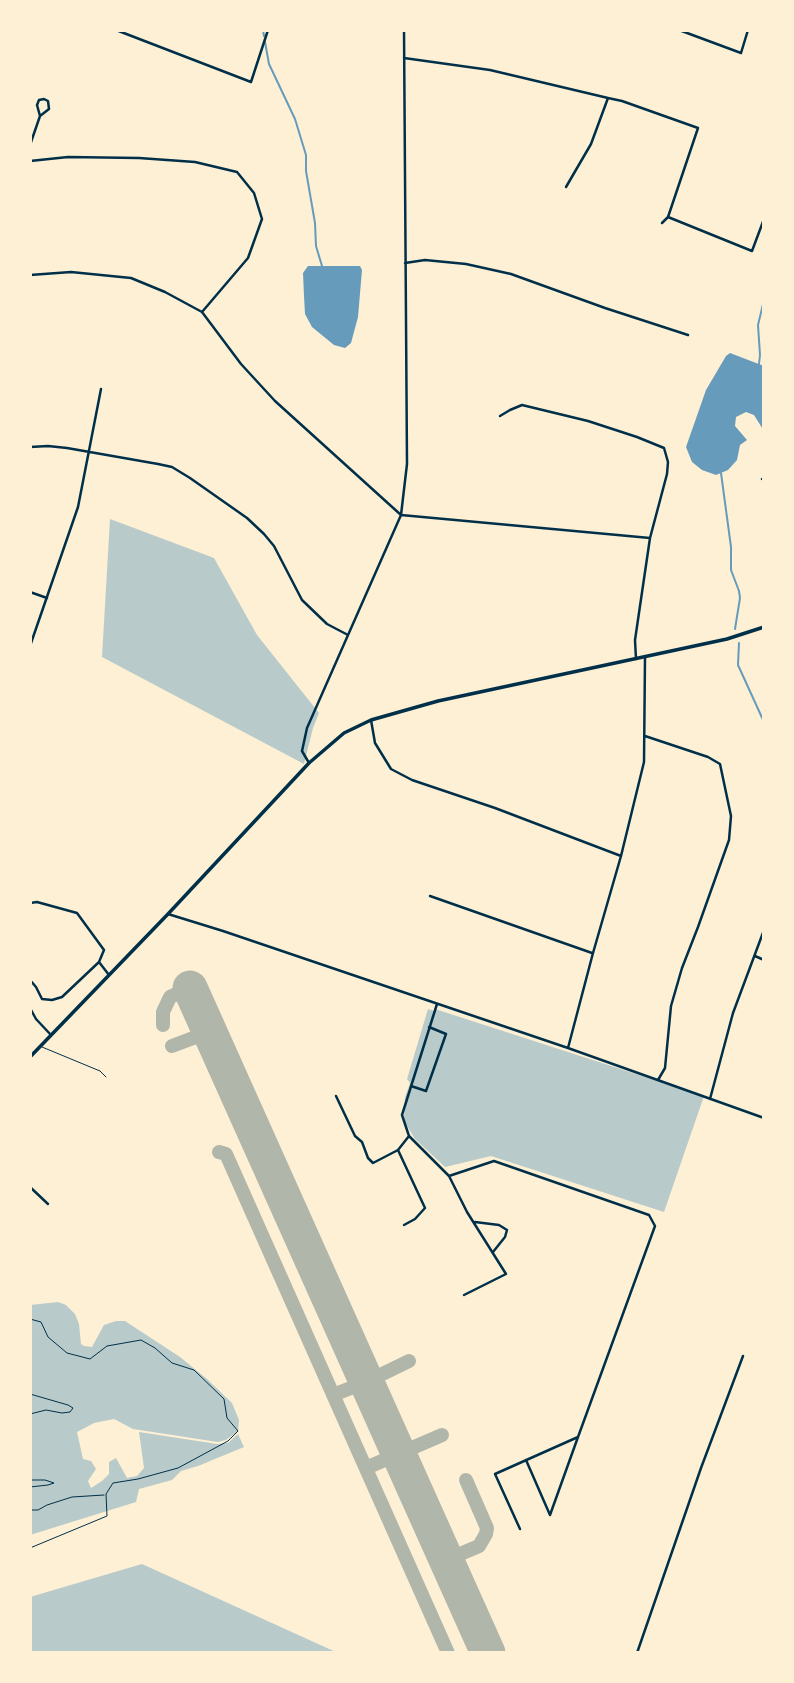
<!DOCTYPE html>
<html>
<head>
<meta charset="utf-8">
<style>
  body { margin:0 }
  #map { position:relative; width:794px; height:1683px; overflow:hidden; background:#fdf0d5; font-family:"Exo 2",sans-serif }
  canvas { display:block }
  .frame { position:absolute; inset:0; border:32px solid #fdf0d5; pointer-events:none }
</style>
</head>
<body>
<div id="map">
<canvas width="794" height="1683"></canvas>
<div class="frame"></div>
</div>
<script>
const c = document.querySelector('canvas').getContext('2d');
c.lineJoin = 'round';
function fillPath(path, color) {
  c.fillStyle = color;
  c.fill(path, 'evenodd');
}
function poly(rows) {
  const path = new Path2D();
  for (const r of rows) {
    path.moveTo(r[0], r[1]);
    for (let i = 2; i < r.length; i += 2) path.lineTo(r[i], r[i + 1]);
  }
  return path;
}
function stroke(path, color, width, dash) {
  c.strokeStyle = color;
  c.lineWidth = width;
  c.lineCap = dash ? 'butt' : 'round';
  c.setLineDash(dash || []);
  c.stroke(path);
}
fillPath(poly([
  [110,519,214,558,257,635,319,713,313,728,304,764,102,657],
  [428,1009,434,1011,435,1009,704,1096,664,1212,491,1156,445,1167,415,1139,404,1121,405,1097,410,1083,407,1079],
  [58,1302,66,1305,75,1314,79,1324,81,1344,84,1346,92,1347,104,1325,116,1321,125,1321,180,1357,207,1379,232,1403,239,1420,238,1431,226,1440,218,1442,133,1429,114,1419,94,1423,77,1432,83,1459,91,1461,96,1469,88,1481,91,1488,102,1481,109,1474,109,1462,116,1458,127,1478,137,1476,144,1468,139,1432,217,1444,228,1443,238,1434,244,1447,198,1466,181,1471,172,1480,139,1489,136,1502,30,1535,30,1305],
  [142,1564,338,1653,30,1653,30,1597]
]), '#b9caca');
fillPath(poly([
  [308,266,360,266,362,270,358,317,351,343,345,348,334,345,312,327,305,314,304,296,303,273],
  [730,353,764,366,764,431,754,415,746,412,736,417,735,426,747,440,740,445,737,460,728,470,716,475,702,470,692,462,686,447,706,390,726,356]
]), '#669bbc');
stroke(poly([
  [263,30,264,36],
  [265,42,269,64,295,119,306,155,306,171,315,223,316,246,322,266],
  [759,364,760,355,758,325,764,300],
  [721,473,731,547,731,570,739,591,740,598,735,629],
  [739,643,738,665,764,722]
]), '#669bbc', 2);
stroke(poly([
  [163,1025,163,1012,170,997,190,988],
  [172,1046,209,1032],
  [219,1152,226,1154,448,1653],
  [333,1395,366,1382,409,1361],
  [366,1468,442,1435],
  [446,1560,479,1546,486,1534,487,1528,466,1480]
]), '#b1b6ab', 14);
stroke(poly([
  [190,988,488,1653]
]), '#b1b6ab', 35);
stroke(poly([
  [30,1319,41,1322,48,1337,67,1353,90,1359,107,1346,141,1340,155,1348,172,1363,194,1370,224,1399,227,1418,238,1431,228,1441,178,1468,138,1479,113,1483,106,1494,107,1516,30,1548],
  [30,1394,68,1405,73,1408,70,1412,62,1413,46,1410,30,1414],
  [30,1480,45,1480,54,1483,48,1485,30,1487],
  [30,1510,38,1510,47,1505,72,1497,104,1495]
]), '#003049', 1);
stroke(poly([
  [42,1047,100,1071,106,1077]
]), '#003049', 1);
stroke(poly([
  [116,30,251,82,268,30],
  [679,30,741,53,748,30],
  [404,58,490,70,608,98,622,101,698,128,668,217,662,223],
  [30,145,40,116,37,105,39,100,44,99,48,101,49,109,40,116],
  [30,161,68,157,139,158,195,162,237,172,254,193,262,219,248,258,202,312],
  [566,187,591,144,608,98],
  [668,217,752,251,764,219],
  [405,263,425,260,466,264,511,274,605,308,688,335],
  [30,275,71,272,131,278,165,292,202,312,241,364,275,401,401,515,650,538],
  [500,416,510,410,522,405,588,421,637,437,664,448,668,462,667,474,650,538,635,640,636,659],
  [30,447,48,446,67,448,158,464,172,467,190,478,247,518,264,534,274,546,302,600,327,624,348,635],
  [762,479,764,480],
  [30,592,47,598],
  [30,646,78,507,101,389],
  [371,720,375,743,391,769,412,780,495,808,621,856],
  [645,736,708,757,720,764,731,816,729,840,698,927,682,968,671,1006,665,1068,658,1080],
  [309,763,302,751,307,728,401,515,407,464,404,30],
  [430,896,592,953],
  [30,903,37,902,77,913,104,950,99,962,62,997,52,1000,42,999,36,987,30,980],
  [168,914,223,931,568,1048,764,1118],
  [755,956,764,960],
  [99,962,109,975],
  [437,1004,402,1115,409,1136,449,1176,494,1161,649,1215,655,1226,578,1437,495,1474,520,1529],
  [30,1008,36,1019,51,1035],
  [568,1048,593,953,621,856,644,762,645,657],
  [411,1086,426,1091,446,1034,429,1027],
  [336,1096,355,1136,362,1142,368,1158,373,1163,398,1150,409,1136],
  [710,1099,733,1013,764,930],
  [398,1150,425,1208,415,1219,404,1225],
  [449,1176,467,1212,506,1274,464,1295],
  [30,1187,48,1204],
  [475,1222,499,1225,507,1230,505,1237,493,1252],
  [526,1460,550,1515,578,1437],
  [637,1653,701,1468,743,1356]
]), '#003049', 2.5);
stroke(poly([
  [30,1057,168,914,309,763,344,733,371,720,438,701,727,639,764,627]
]), '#003049', 3.5);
</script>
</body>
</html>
